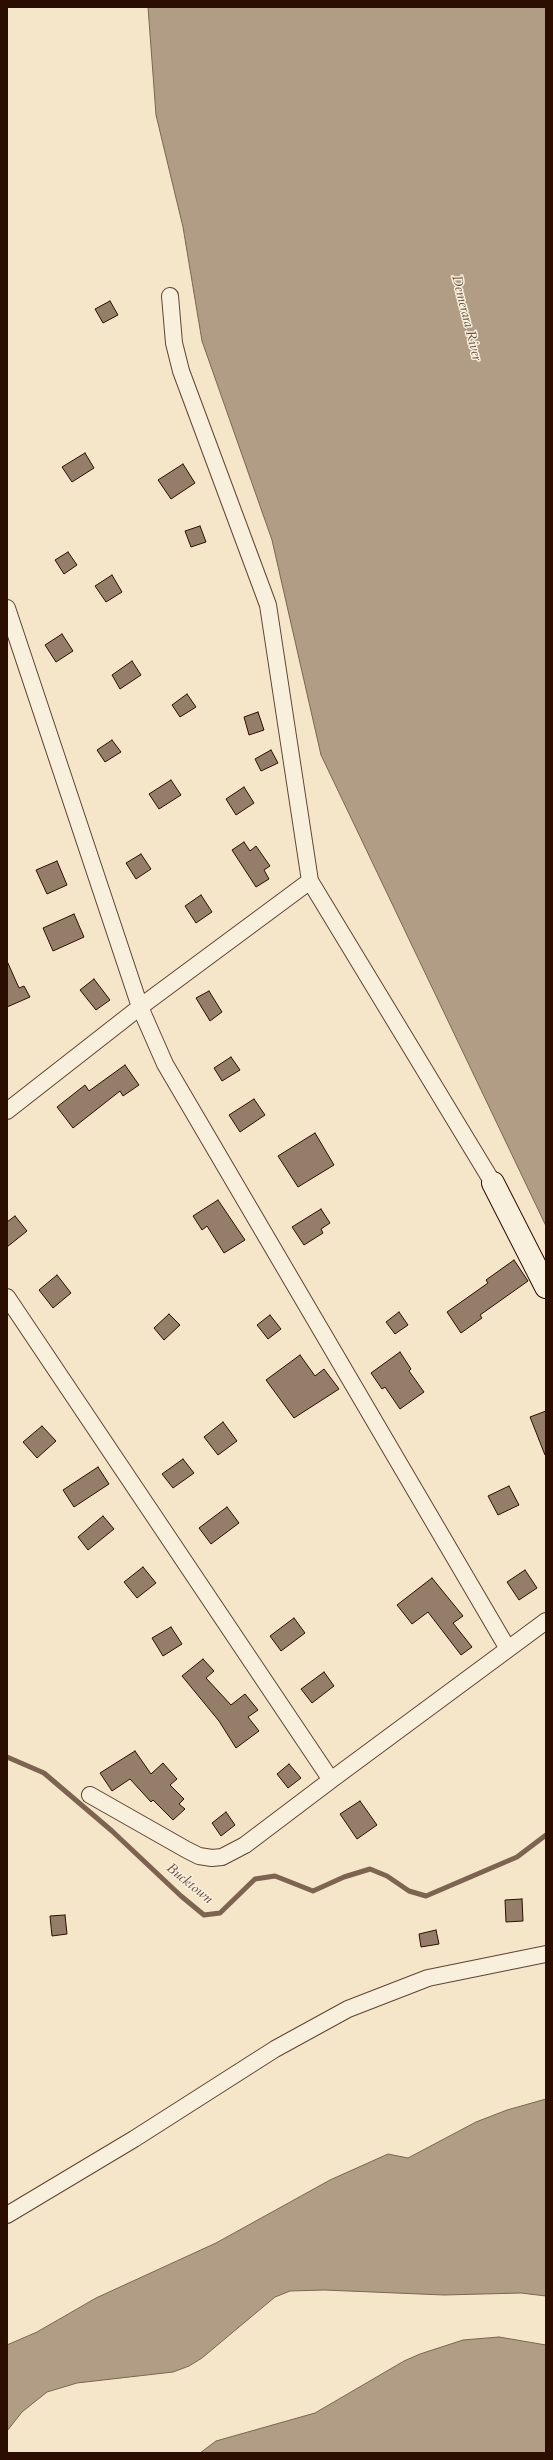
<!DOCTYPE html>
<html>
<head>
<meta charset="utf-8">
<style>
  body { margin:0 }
  #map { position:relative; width:553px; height:2460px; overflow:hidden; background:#f5e6ca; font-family:Cardo,serif }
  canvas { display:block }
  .frame { position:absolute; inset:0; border:8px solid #2c0e00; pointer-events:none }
</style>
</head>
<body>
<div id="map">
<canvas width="553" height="2460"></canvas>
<div class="frame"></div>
</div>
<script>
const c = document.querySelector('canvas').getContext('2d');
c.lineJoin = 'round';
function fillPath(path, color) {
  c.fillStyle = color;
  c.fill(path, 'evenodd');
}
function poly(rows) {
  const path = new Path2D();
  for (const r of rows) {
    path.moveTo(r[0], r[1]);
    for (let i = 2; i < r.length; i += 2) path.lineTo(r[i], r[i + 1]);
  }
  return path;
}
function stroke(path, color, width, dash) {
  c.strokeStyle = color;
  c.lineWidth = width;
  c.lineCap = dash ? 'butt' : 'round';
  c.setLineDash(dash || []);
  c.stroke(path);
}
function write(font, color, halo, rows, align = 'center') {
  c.font = font + ' Cardo,serif';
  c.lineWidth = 3;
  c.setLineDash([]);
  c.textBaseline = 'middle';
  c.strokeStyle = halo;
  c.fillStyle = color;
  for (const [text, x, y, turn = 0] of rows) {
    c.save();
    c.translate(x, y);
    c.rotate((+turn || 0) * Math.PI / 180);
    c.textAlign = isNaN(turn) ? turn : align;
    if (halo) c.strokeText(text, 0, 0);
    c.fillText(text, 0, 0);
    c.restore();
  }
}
const water = poly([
  [148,7,546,7,546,1226,321,755,272,540,202,341,183,227,156,115,148,7],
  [546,2099,546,2296,521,2293,444,2295,324,2290,290,2291,275,2297,202,2358,189,2366,173,2372,77,2383,47,2392,22,2412,7,2431,7,2345,37,2332,96,2298,216,2243,330,2180,388,2154,408,2158,476,2122,507,2110,546,2099],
  [499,2337,546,2345,546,2453,200,2453,216,2441,315,2413,404,2361,420,2354,463,2340,499,2337]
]);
fillPath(water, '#b19d85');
stroke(water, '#7c6450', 1);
stroke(poly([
  [7,1757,44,1773,112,1831,181,1896,204,1915,220,1913,255,1879,275,1876,313,1891,344,1877,370,1869,387,1876,409,1891,426,1896,517,1857,546,1835]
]), '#7c6450', 5);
const building = poly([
  [110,301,118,315,103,323,95,309,110,301],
  [85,453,94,468,72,482,62,467,85,453],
  [183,464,195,483,171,499,158,480,183,464],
  [200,526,206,542,191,547,185,531,200,526],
  [68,552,77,565,64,574,55,560,68,552],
  [112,575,122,592,106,602,95,586,112,575],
  [62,634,73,651,56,662,45,645,62,634],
  [132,661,141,675,120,689,112,675,132,661],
  [187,694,196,707,180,717,172,705,187,694],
  [258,712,264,730,249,735,244,717,258,712],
  [112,740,121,752,105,762,97,750,112,740],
  [271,750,278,763,261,771,255,759,271,750],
  [171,780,181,795,159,809,149,794,171,780],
  [244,787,254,803,236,815,226,799,244,787],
  [244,842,250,851,256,846,270,866,264,870,269,879,256,887,232,850,244,842],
  [141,854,151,869,136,879,126,863,141,854],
  [57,861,67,885,47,894,36,870,57,861],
  [201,895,212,912,196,923,185,906,201,895],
  [74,914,84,937,53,951,43,928,74,914],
  [7,961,19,988,24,986,30,997,7,1007,7,961],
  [94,979,110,1000,96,1010,80,990,94,979],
  [209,991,222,1012,210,1021,196,998,209,991],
  [231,1057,240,1070,222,1081,214,1068,231,1057],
  [125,1065,139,1085,123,1096,120,1091,73,1128,57,1107,85,1085,89,1091,125,1065],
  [254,1099,265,1115,240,1132,229,1115,254,1099],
  [315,1133,334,1165,298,1187,278,1156,315,1133],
  [218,1200,245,1240,224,1253,207,1226,202,1230,193,1216,218,1200],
  [321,1209,330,1223,321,1229,323,1233,304,1245,292,1227,321,1209],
  [15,1216,27,1231,7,1247,7,1222,15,1216],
  [514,1260,528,1281,480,1315,482,1318,461,1333,447,1312,488,1283,486,1280,514,1260],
  [57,1275,71,1293,53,1308,39,1290,57,1275],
  [399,1312,408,1325,395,1334,386,1322,399,1312],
  [169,1314,180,1325,164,1340,154,1328,169,1314],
  [270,1315,281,1329,268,1339,257,1325,270,1315],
  [400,1352,411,1369,409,1371,424,1392,400,1409,385,1387,382,1389,371,1373,400,1352],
  [300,1355,315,1376,324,1369,339,1389,294,1418,266,1380,300,1355],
  [546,1411,546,1455,545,1455,530,1417,546,1411],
  [223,1422,237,1441,218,1455,204,1437,223,1422],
  [42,1426,56,1441,37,1458,23,1442,42,1426],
  [183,1459,194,1473,173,1488,162,1474,183,1459],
  [98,1467,109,1484,74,1507,63,1490,98,1467],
  [509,1486,519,1505,498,1515,488,1496,509,1486],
  [227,1507,239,1523,211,1544,199,1528,227,1507],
  [103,1516,114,1529,88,1550,78,1537,103,1516],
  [143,1567,156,1583,137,1598,124,1582,143,1567],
  [525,1570,537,1588,519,1600,507,1582,525,1570],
  [432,1578,463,1616,453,1623,472,1647,461,1655,428,1612,412,1624,397,1605,432,1578],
  [294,1618,305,1633,281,1651,270,1636,294,1618],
  [171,1627,182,1644,163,1656,152,1638,171,1627],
  [203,1659,214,1671,206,1678,231,1705,245,1694,258,1710,248,1717,259,1731,236,1748,219,1721,182,1676,203,1659],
  [324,1672,334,1686,312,1703,301,1689,324,1672],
  [135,1751,151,1774,163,1763,177,1779,170,1785,184,1799,179,1804,185,1809,173,1820,153,1800,151,1802,130,1779,112,1791,100,1773,135,1751],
  [289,1764,301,1778,288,1788,277,1774,289,1764],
  [360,1801,377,1825,357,1839,340,1814,360,1801],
  [226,1812,235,1825,221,1836,212,1823,226,1812],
  [522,1899,523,1921,506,1922,505,1900,522,1899],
  [65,1915,67,1934,52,1936,50,1916,65,1915],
  [436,1930,439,1944,421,1947,419,1934,436,1930]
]);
fillPath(building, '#957e69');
stroke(building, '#2c0e00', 1);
const street = poly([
  [7,608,140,1007,165,1064,508,1649],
  [310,881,493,1183],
  [7,1111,140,1007,310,881,268,605,181,371,174,343,170,296],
  [7,1297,331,1780,546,1621],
  [90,1795,187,1850,199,1856,212,1858,222,1857,245,1845,331,1780],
  [7,2215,134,2139,275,2049,348,2009,428,1978,546,1954]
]);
const secondary = poly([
  [493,1183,546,1287]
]);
stroke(street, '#5e4432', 18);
stroke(secondary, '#2c0e00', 24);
stroke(street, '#f8efdd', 16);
stroke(secondary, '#f8efdd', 22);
write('italic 14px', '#684e3c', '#f8efdd', [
  ["Demerara River",466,318,76],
  ["Bucktown",189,1884,39]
]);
</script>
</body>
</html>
